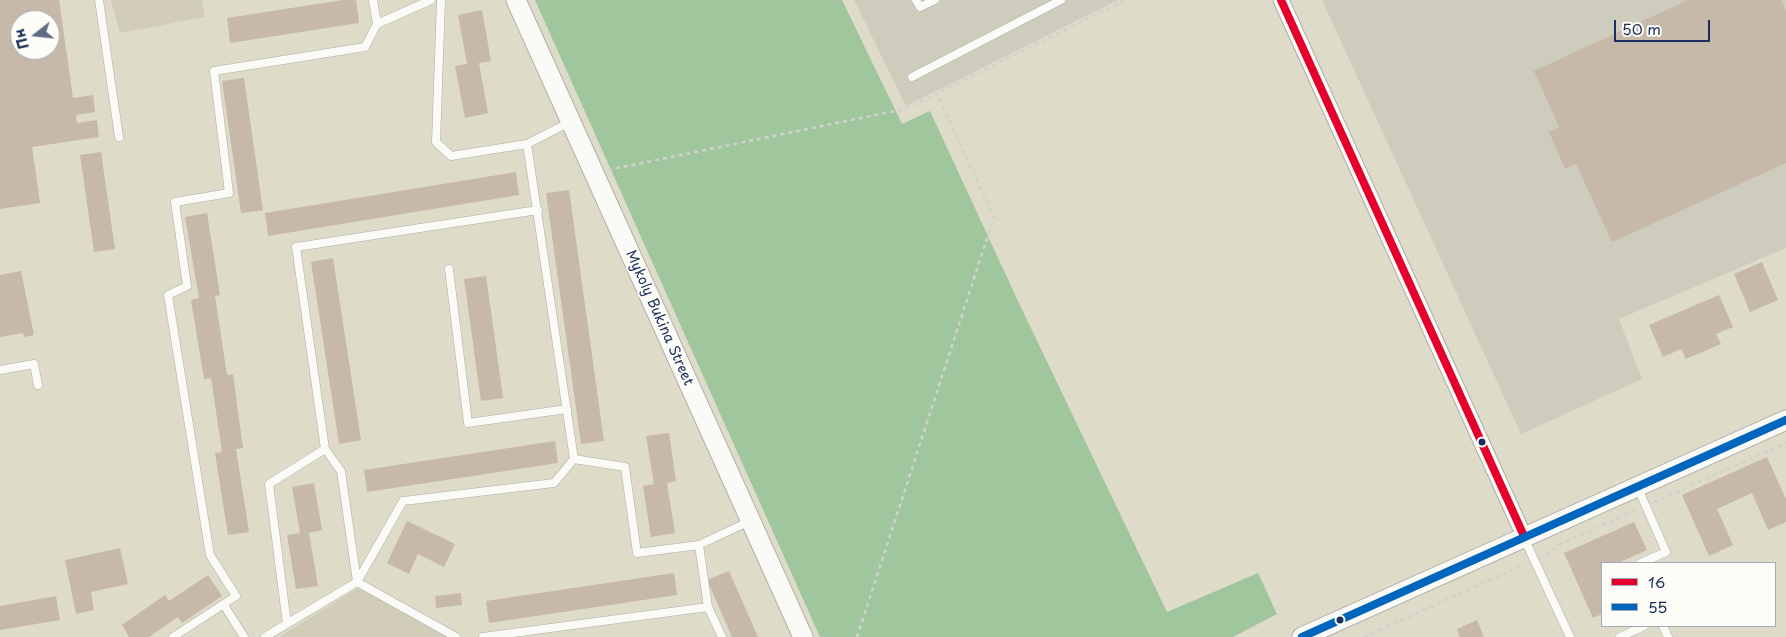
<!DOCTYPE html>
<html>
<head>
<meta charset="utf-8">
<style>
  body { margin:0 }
  #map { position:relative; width:1786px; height:637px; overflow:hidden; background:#dedbc8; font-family:"Playpen Sans",sans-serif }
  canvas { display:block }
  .legend { position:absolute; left:1601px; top:562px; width:175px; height:65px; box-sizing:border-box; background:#fdfcf7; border:1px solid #a3aaba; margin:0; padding:6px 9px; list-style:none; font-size:15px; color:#1b2f5e }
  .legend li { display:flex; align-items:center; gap:10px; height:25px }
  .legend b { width:25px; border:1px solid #a3aaba }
  .north { position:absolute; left:10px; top:10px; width:50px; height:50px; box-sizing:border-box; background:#fdfcf7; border:1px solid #a3aaba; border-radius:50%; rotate:254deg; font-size:14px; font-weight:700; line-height:20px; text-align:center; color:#1b2f5e }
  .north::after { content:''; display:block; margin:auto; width:18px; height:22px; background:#5f6b83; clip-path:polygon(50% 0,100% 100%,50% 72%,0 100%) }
  .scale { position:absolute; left:1614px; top:20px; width:96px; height:22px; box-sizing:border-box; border:2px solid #1b2f5e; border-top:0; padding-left:6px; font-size:15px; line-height:18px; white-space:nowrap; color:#1b2f5e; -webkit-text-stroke:4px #fdfcf7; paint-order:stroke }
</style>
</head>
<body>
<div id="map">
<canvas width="1786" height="637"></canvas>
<ul class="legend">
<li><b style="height:6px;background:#e4002b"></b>16</li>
<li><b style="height:6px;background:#0065bd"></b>55</li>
</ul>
<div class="north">Пн</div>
<div class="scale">50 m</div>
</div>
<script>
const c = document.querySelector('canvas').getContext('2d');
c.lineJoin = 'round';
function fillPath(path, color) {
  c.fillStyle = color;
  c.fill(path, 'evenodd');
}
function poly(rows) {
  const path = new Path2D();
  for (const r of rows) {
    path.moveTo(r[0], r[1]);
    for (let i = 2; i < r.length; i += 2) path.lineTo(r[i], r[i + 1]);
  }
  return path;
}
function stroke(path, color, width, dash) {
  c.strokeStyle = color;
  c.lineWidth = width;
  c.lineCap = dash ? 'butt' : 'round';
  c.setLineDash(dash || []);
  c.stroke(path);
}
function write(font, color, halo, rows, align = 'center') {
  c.font = font + ' "Playpen Sans",sans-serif';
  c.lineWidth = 4;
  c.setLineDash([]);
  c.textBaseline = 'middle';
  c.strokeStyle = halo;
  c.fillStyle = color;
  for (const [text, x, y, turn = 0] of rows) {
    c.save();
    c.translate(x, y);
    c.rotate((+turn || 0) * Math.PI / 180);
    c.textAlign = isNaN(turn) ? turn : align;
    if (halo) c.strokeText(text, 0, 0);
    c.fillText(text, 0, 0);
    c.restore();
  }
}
fillPath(poly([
  [111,0,202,0,205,17,120,33],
  [361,586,450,637,279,637]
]), '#d2cdb8');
fillPath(poly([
  [854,0,1118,0,906,106],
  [1322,0,1786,0,1786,248,1619,319,1642,379,1521,434]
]), '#cdccbd');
fillPath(poly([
  [535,0,842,0,902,124,930,111,1017,299,1167,612,1258,573,1277,614,1233,637,820,637]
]), '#9fc69d');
fillPath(poly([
  [0,0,59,0,73,98,93,95,95,112,76,115,77,123,97,120,99,137,32,147,40,203,0,209],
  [20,20,50,20,50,50,20,50],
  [343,0,356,0,359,23,230,43,227,18],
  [1688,0,1781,0,1786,11,1786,163,1612,242,1576,164,1565,169,1549,132,1559,127,1534,71],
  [482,10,491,61,479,63,488,113,465,118,455,66,467,64,458,15],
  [244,78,263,210,241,213,222,81],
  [101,152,115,249,94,252,80,155],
  [516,172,519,195,268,236,265,213],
  [569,190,604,441,581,444,546,193],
  [207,213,220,295,215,296,227,375,233,374,243,448,236,449,249,532,228,535,215,453,222,452,211,378,204,379,191,300,199,298,185,217],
  [333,258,361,440,339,444,311,262],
  [1762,262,1778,300,1750,312,1734,274],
  [21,271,34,335,24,337,23,333,0,337,0,275],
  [486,276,503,398,481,401,464,279],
  [1719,295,1733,327,1716,334,1721,344,1686,359,1681,349,1663,357,1649,325],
  [669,433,676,481,667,483,675,533,651,537,643,486,654,484,646,436],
  [555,441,558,463,367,492,364,470],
  [1767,457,1786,499,1786,522,1768,530,1752,493,1717,509,1733,545,1709,556,1682,495],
  [314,483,322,530,309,533,318,586,296,589,287,535,300,533,292,487],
  [407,521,455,544,444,567,418,554,409,574,387,563],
  [1634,522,1647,550,1618,563,1602,563,1602,614,1593,618,1564,553],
  [120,548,128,584,91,592,94,610,76,614,65,560],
  [729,571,758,637,732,637,707,580],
  [674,573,677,595,489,623,486,601],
  [208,575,222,596,182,623,178,617,149,637,129,637,122,625,165,595,169,601],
  [461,593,462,605,436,608,435,596],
  [56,596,60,620,0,630,0,606],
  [1477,620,1484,637,1460,637,1457,629]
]), '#c7b9a9');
const service = poly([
  [99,0,119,137],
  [441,0,436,142,451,156,527,144,570,122],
  [916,0,920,7,935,0],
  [377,24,431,0],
  [912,77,1061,0],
  [449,269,468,423,567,409],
  [0,370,34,364,38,385],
  [574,459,625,467,637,553,699,545,750,521],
  [1637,486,1666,552,1641,563],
  [1524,538,1570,637],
  [699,545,708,607,722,637],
  [357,582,341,471,325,449,296,247,538,210],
  [357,582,456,637],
  [224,605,244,637],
  [287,624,269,484,325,449],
  [1663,626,1668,637],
  [173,637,236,596,210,555,168,295,187,286,175,202,229,193,214,71,365,47,377,24,373,0],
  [265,637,357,582,403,501,554,483,574,459,527,144],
  [483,637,708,607],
  [1620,637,1644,626]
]);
const minor = poly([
  [1281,0,1524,536]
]);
const tertiary = poly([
  [516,0,803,637],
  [1302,637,1786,420]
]);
stroke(service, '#aeada6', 9);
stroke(minor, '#aeada6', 17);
stroke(tertiary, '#aeada6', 21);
stroke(poly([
  [608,170,905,109,1125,0],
  [1654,502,1786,443],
  [1546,555,1559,545,1638,509],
  [857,637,994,217,937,94],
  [1364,637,1525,564]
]), '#d1d1cf', 2.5, [4, 4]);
stroke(service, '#fafaf7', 8);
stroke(minor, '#fafaf7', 15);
stroke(tertiary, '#fafaf7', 19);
stroke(poly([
  [1281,0,1524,536]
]), '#e4002b', 8);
stroke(poly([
  [1302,637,1786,420]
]), '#0065bd', 8);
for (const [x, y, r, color] of [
  [1482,442,4.5,"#1b2f5e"],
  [1340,620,4.5,"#1b2f5e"]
]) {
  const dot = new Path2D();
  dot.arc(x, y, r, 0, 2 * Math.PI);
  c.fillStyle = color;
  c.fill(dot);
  stroke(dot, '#fdfcf7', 2);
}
write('14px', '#1b2f5e', '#fdfcf7', [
  ["Mykoly Bukina Street",659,318,66]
]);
</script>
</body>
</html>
